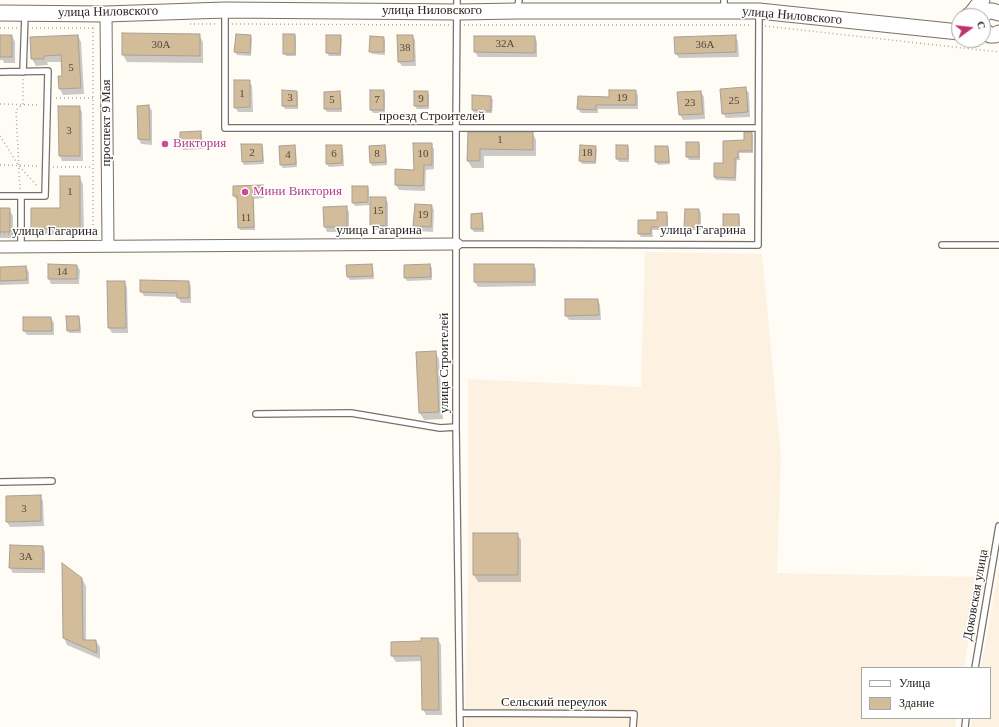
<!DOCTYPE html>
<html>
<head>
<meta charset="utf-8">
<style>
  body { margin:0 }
  #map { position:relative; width:999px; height:727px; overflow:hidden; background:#fffbf5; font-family:"Times New Roman",serif }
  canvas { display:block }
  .legend { position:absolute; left:861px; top:667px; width:130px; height:52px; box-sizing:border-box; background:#fff; border:1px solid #a9a7a6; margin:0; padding:5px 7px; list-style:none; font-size:12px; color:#272421 }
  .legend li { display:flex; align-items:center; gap:8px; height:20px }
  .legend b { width:20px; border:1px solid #a9a7a6 }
  .north { position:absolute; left:951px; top:8px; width:40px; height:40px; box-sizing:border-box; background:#fff; border:1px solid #a9a7a6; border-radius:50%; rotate:75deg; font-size:11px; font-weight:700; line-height:16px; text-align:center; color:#272421 }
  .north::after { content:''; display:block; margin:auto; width:14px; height:18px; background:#be346e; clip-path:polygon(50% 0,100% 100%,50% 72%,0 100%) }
</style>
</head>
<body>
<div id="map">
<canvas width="999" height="727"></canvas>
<ul class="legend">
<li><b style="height:5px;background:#fff"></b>Улица</li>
<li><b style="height:11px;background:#d2bc99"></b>Здание</li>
</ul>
<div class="north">С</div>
</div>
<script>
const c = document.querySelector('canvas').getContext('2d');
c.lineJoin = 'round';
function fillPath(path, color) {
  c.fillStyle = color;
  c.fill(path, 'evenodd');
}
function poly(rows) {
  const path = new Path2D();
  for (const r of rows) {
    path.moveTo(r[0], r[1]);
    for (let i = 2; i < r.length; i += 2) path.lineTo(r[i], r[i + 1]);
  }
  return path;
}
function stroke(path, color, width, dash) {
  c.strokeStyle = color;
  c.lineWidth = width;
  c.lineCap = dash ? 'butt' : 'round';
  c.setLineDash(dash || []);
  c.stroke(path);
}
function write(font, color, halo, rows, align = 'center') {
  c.font = font + ' "Times New Roman",serif';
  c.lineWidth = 3;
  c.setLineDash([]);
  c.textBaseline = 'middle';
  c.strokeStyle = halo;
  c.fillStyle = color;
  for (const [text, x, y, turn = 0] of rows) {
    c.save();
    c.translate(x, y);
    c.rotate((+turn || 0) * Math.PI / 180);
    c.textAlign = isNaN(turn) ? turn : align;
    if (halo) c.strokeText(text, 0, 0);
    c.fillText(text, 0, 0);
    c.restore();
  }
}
fillPath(poly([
  [645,252,762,254,781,455,777,573,979,577,964,668,862,668,862,718,956,718,955,727,465,727,468,575,468,379,641,387],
  [999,567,999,727,971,727,972,718,990,718,990,668,981,668]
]), '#fdf2e2');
fillPath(poly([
  [123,34,199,35,203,42,203,63,127,62,123,55],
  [295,35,296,38,296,56,286,56,284,53],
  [0,36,12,36,15,42,15,63,4,63,3,60,0,60],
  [78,36,81,42,84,94,63,95,60,89,63,77,62,62,47,62,48,65,36,66,32,59],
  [250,36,252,39,251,56,237,55,235,52],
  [327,36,340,36,342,39,341,56,329,56,327,53],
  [412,36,415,40,416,66,402,66,399,62],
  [735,36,738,41,739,57,679,58,676,54],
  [535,37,537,42,537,57,478,57,475,52],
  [383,38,385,41,385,55,372,54,370,51],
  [249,81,252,86,253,112,238,112,235,107],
  [746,89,749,93,750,117,726,118,723,113],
  [371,91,384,91,385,94,385,113,373,113,371,110],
  [635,91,638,95,638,109,598,109,598,113,581,113,578,109,610,98],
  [297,92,298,95,298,109,285,109,283,106],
  [339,92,341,95,342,112,327,112,325,109,325,93],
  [415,92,427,92,429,95,429,109,417,109,415,106],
  [701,92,704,97,705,119,683,120,680,115,679,93],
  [491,97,493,100,492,113,474,113,473,110],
  [149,106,152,111,152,145,141,144,139,139],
  [79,107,82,112,83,161,62,161,60,156],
  [200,132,202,135,203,149,183,150,181,147],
  [469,133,533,133,536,140,536,156,484,156,484,168,472,168,468,161],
  [752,133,753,136,753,153,739,153,740,160,737,160,736,181,716,180,714,177,715,164,724,164],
  [687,143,699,143,700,146,700,160,689,160,687,157],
  [431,144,434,149,434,169,426,170,425,191,399,190,396,185,415,171],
  [262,145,263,148,264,164,244,165,243,162],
  [295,146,296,149,297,167,283,168,281,165],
  [341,146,343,149,344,166,329,167,327,164],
  [384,146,386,149,387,165,372,166,371,163],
  [627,146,629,149,629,162,619,162,617,159],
  [595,147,597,150,596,164,582,164,580,161],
  [667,147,669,150,670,164,658,165,656,162],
  [79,177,83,184,84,235,36,235,32,229,61,208],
  [262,186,264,189,264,198,254,199,255,230,240,230,239,227,238,199,236,199,234,196,234,187],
  [367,187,369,190,369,203,385,198,388,203,388,230,374,230,371,225,371,205,355,206,353,203],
  [416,205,431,206,434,210,433,232,417,231,414,226],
  [346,207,349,212,349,232,327,232,325,227,324,208],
  [0,209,9,209,13,216,13,238,0,238],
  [699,210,701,213,701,230,687,230,685,227],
  [666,213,668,216,668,230,652,230,653,237,641,237,639,234,639,221,658,221],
  [481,214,483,217,484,232,474,232,472,229],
  [738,215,740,218,740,231,726,231,724,228],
  [347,265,372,265,373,268,374,279,350,280,348,277],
  [430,265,432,268,432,280,407,281,405,278],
  [475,265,533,265,536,269,536,286,478,287,475,282],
  [77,266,80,270,79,284,51,284,49,279],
  [26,267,29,272,29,284,0,285,0,268],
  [108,282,124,282,127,287,128,333,112,333,109,328],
  [189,282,191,287,191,303,181,303,178,297,144,296,141,291],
  [598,300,600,305,601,320,569,320,566,316],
  [79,317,80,320,81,333,69,333,68,330],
  [51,318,54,323,54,335,27,335,24,331],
  [435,352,439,359,443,419,424,420,420,413,417,353],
  [40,496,43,501,44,526,10,527,7,522,7,497],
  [474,534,517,534,521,540,521,582,478,582,474,575],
  [11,546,43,547,45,552,45,573,13,573,10,568],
  [82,579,86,586,86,641,96,641,100,647,100,659,67,645,64,638],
  [438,639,441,645,442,715,426,715,423,709,422,661,396,662,392,656,392,643,422,642]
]), '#0003');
const building = poly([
  [122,33,200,34,200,56,122,55,122,33],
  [236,34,251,35,250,53,234,52,236,34],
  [283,34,295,34,295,54,283,54,283,34],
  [0,35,12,35,12,57,0,57,0,35],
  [78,35,81,88,59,89,58,76,62,76,61,55,44,56,44,59,31,59,30,37,78,35],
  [326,35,341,35,340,54,326,53,326,35],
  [397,35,413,35,414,61,398,62,397,35],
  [736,35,736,52,675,54,674,37,736,35],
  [370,36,384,37,384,52,369,52,370,36],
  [474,36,535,36,535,53,474,52,474,36],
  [234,80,250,80,250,107,234,108,234,80],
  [746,87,748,112,722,114,720,89,746,87],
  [282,90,297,91,297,106,282,106,282,90],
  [370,90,384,90,384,110,370,110,370,90],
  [609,90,636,90,636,105,596,105,596,110,577,109,578,96,609,97,609,90],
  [340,91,341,109,324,109,324,92,340,91],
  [414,91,428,91,428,106,414,106,414,91],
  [701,91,703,114,679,115,677,92,701,91],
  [472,95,491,96,491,111,472,110,472,95],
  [149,105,150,140,138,139,137,106,149,105],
  [58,106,80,106,80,156,59,156,58,106],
  [201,131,201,147,180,147,180,132,201,131],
  [468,132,533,132,533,150,480,149,480,161,467,161,468,132],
  [744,132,752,132,752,151,738,151,738,158,735,158,735,178,714,177,714,163,723,163,723,141,744,140,744,132],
  [686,142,699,142,699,157,686,157,686,142],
  [413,143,432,143,432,165,424,165,423,186,395,185,395,169,414,170,413,143],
  [241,144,262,144,263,161,242,162,241,144],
  [295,145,296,164,280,165,279,146,295,145],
  [326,145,342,145,342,163,326,164,326,145],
  [385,145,386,162,370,163,369,146,385,145],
  [580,145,596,146,595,162,579,161,580,145],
  [616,145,628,145,628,159,616,159,616,145],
  [655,146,668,146,669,162,655,162,655,146],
  [60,176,80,176,80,229,31,229,31,208,60,208,60,176],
  [263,185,263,196,253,196,254,227,238,228,237,196,233,196,233,186,263,185],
  [352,186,368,186,368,202,352,203,352,186],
  [370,197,386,197,386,226,370,225,370,197],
  [415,204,432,205,431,227,413,226,415,204],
  [347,206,347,227,324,227,323,207,347,206],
  [0,208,10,208,10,232,0,232,0,208],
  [685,209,699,209,699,227,684,227,685,209],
  [657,212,667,212,667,227,651,227,651,234,638,234,638,220,657,220,657,212],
  [482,213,483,229,471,229,471,214,482,213],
  [723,214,739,214,739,229,723,229,723,214],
  [48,264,77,265,77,279,48,279,48,264],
  [372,264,373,276,347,277,346,265,372,264],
  [430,264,431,277,404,278,404,265,430,264],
  [474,264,534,264,534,282,474,282,474,264],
  [26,266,27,280,0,281,0,267,26,266],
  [140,280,189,281,189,298,177,298,177,293,140,292,140,280],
  [107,281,125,281,126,328,108,328,107,281],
  [565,299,598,299,599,315,565,316,565,299],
  [66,316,79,316,80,330,67,331,66,316],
  [23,317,51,317,52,331,23,331,23,317],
  [436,351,439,412,419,413,416,352,436,351],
  [41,495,41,521,6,522,6,496,41,495],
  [473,533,518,533,518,575,473,575,473,533],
  [10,545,43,546,43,569,9,568,10,545],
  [62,563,82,578,83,640,96,640,97,653,63,638,62,563],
  [421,638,438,638,439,710,422,710,421,656,391,656,391,642,421,641,421,638]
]);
fillPath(building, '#d2bc99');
stroke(building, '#a7a199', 1);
const lane = poly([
  [457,0,456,129,456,427,460,727],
  [724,0,724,11],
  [517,10,519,0],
  [225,12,225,128,758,128],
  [0,72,48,71,45,196,0,196],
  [23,72,25,15],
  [457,244,758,245,759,12],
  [942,245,999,245],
  [21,247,21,196],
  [256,414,351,413,440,428,456,427],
  [0,482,52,481],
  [975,668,999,526],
  [460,713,634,714,633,727],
  [965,727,966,718]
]);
const street = poly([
  [106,14,108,246],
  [0,247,457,244]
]);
const secondary = poly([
  [0,13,106,14,225,10,458,12,517,11,759,11,959,32],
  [968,16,972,13,982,0],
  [982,16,988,11,992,11,999,13],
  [983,30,990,35,995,35,999,33]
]);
stroke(lane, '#777169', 8);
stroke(street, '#777169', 13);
stroke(secondary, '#777169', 17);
stroke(poly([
  [190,24,218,24],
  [232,24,450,25],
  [464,25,752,25],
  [765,26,999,52],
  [0,28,18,28],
  [32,28,96,28],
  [93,28,93,236],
  [56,98,93,98],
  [0,104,40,105],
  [0,136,19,166,38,187],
  [0,165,39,166],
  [53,167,93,167],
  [20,189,16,110,23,104,23,78],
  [0,234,14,234],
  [28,234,93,234]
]), '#adaaa5', 1.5, [1, 3]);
stroke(lane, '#fff', 5.5);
stroke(street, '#fff', 11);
stroke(secondary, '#fff', 15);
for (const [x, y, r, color] of [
  [165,144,4,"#d1479c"],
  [245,192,4,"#d1479c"]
]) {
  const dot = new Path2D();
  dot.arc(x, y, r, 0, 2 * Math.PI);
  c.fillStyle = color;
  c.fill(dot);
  stroke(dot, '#fff', 1.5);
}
write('11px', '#524a3f', null, [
  ["32А",505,44],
  ["30А",161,45],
  ["36А",705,45],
  ["38",405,48],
  ["5",71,68],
  ["1",242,94],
  ["3",290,98],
  ["19",622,98],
  ["9",421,99],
  ["5",332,100],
  ["7",377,100],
  ["25",734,101],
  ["23",690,103],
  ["3",69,131],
  ["1",500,140],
  ["2",252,153],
  ["18",587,153],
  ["6",334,154],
  ["8",377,154],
  ["10",423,154],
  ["4",288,155],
  ["1",70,192],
  ["15",378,211],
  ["19",423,215],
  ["11",246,218],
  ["14",62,272],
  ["3",24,509],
  ["3А",26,557]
]);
write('13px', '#272421', '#fff', [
  ["улица Ниловского",432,11],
  ["улица Ниловского",108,12,-1],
  ["улица Ниловского",792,16,5],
  ["проезд Строителей",432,117],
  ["проспект 9 Мая",107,123,-90],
  ["улица Гагарина",379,231],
  ["улица Гагарина",703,231],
  ["улица Гагарина",55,232],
  ["улица Строителей",445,363,-90],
  ["Доковская улица",976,595,-80],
  ["Сельский переулок",554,703]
]);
write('13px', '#b23c85', '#fff', [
  ["Виктория",173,144],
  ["Мини Виктория",253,192]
], 'left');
</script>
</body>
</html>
